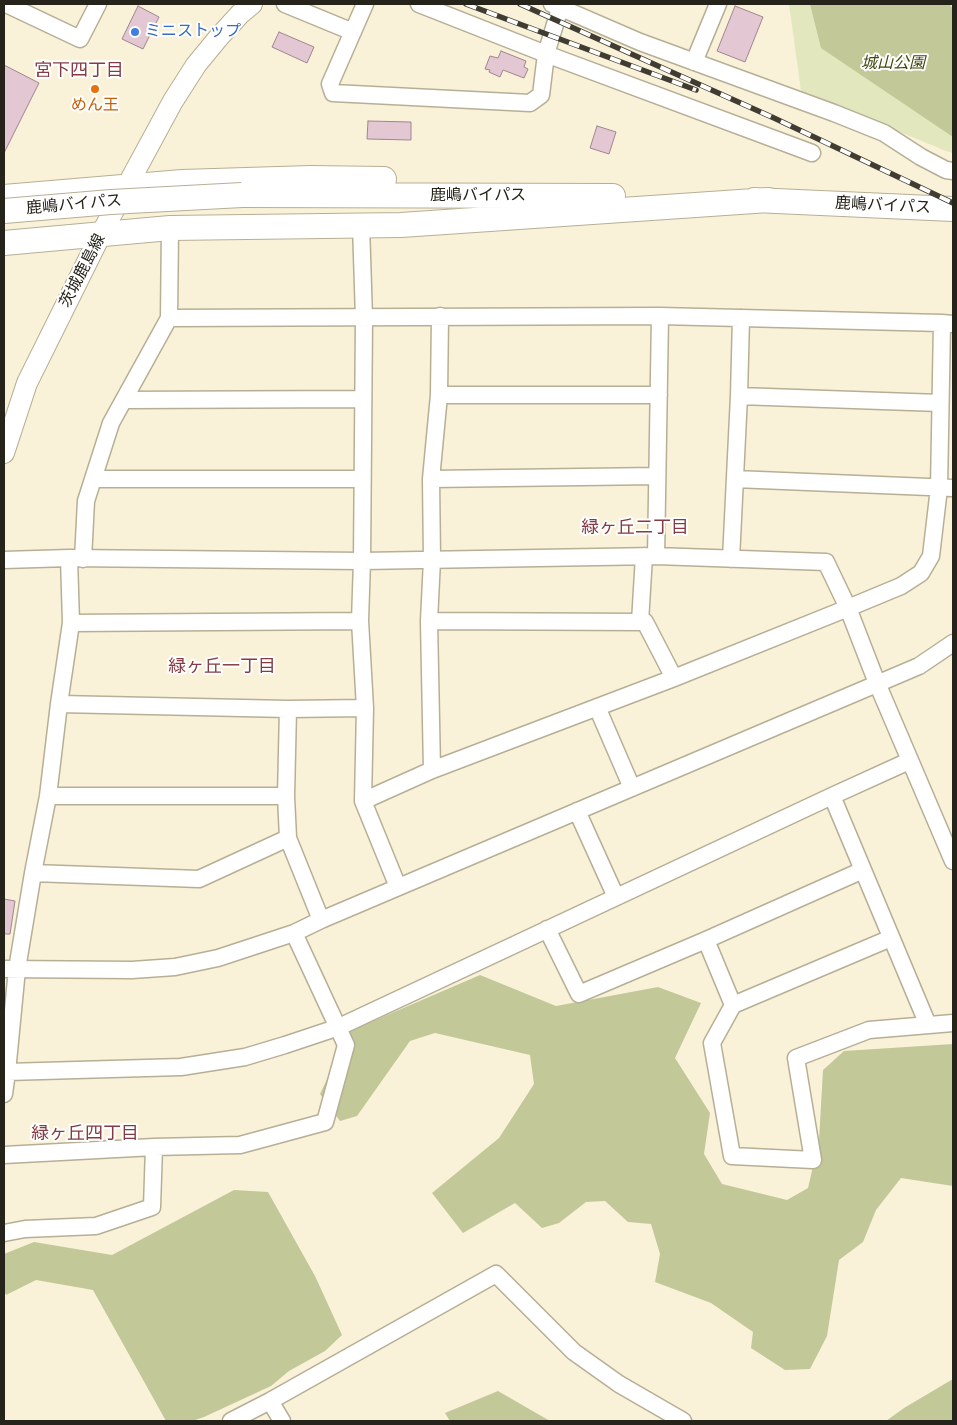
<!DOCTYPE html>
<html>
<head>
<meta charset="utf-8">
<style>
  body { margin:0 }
  #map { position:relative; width:957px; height:1425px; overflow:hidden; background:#f9f2d8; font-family:"Times New Roman",serif }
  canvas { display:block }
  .frame { position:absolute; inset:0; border:5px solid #26231a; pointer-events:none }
</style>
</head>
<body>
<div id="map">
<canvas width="957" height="1425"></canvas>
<div class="frame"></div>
</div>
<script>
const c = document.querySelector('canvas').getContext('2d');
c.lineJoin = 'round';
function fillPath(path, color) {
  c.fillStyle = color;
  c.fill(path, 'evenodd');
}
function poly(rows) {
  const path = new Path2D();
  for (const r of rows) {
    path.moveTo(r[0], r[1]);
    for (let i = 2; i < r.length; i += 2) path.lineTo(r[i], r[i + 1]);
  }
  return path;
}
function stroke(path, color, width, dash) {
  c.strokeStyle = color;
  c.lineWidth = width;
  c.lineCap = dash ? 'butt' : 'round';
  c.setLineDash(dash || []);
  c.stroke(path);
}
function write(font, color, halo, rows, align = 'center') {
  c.font = font + ' "Times New Roman","Noto Sans JP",serif';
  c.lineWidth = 4;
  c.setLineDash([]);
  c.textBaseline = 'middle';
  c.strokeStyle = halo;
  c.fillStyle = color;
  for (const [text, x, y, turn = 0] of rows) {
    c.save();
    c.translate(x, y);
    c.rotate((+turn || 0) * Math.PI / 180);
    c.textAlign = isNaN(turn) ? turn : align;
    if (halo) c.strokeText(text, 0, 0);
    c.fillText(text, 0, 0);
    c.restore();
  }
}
fillPath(poly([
  [789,4,953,4,953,153,946,151,801,91]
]), '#e2e7be');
fillPath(poly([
  [810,4,949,4,953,9,953,137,821,48],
  [480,975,556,1006,658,987,701,1003,675,1058,710,1113,704,1154,722,1184,787,1200,808,1188,819,1141,823,1070,844,1051,953,1044,953,1186,901,1178,876,1210,863,1242,839,1260,827,1336,810,1369,785,1370,751,1348,753,1332,711,1303,655,1282,660,1254,651,1224,628,1222,605,1201,586,1202,559,1223,542,1228,515,1203,463,1233,432,1193,499,1138,534,1084,530,1055,435,1033,410,1041,357,1116,340,1121,320,1094,350,1031],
  [234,1190,268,1192,315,1276,342,1335,325,1351,289,1371,271,1386,204,1417,192,1421,166,1421,93,1290,36,1280,6,1295,4,1291,4,1254,34,1242,112,1255],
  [953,1379,953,1421,886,1421,904,1408],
  [498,1391,550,1421,450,1421,445,1413]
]), '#c2c897');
const building = poly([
  [138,6,159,17,143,49,122,39,138,6],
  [735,6,763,17,745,62,717,51,735,6],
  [279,32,314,47,307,63,272,47,279,32],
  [501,51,526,61,524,67,528,69,524,78,503,70,500,77,489,72,490,70,485,69,490,56,498,58,501,51],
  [4,65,39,83,4,153,4,65],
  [368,121,411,122,411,140,367,139,368,121],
  [597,126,616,132,609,154,590,148,597,126],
  [4,899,15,901,10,934,4,934,4,899]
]);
fillPath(building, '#e3c8d3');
stroke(building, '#9e8590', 1);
const minor = poly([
  [6,4,80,39,98,4],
  [285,4,353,32],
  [365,4,330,84,333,93,530,103,541,95,546,54,560,8],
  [419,4,546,54,812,153],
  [552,4,640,42,834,113,884,133,921,157,946,170,953,171],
  [694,62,718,4],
  [361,225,364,318,362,561,360,621,365,708,363,801,398,887],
  [170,228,169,318,660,316,942,323,953,324],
  [439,395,659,395],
  [739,396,940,403],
  [124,400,362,399],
  [93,479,361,479],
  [431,479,657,476],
  [735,479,953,488],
  [656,556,660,316],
  [83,559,86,501,111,423,169,318],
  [731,559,739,396,741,318],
  [4,560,69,558,362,561,656,556,826,562,848,608,877,683,953,861],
  [429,621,645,622,674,678],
  [640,622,644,556],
  [71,623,360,621],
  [59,704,288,709,365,708],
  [597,707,632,788],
  [288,709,286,796,288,838,321,920],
  [432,770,429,621,432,560,431,479,439,395,440,316],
  [48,796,286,796],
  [832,796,928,1025],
  [363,801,432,770,674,678,848,608,901,586,921,573,931,556,939,488,942,323],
  [577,811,616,897],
  [33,873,199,879,288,838],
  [547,929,579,994,706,940,863,870],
  [706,940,733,1005,712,1043,732,1156,813,1160,796,1058,869,1030,953,1023],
  [4,969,132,970,175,967,218,958,294,933,321,920,919,666,953,643],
  [733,1005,891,938],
  [7,1072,181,1067,245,1057,285,1045,339,1027,832,796,909,761],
  [4,1094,7,1072,17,969,33,873,48,796,59,704,71,623,69,558],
  [4,1155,154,1147,240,1145,325,1122,346,1045,294,933],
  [4,1233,25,1229,96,1226,152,1207,154,1147],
  [270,1401,282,1421],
  [231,1421,270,1401,496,1274,574,1352,619,1384,683,1421]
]);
const major = poly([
  [4,453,27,383,101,234,173,101,196,65,219,37,240,14,252,4]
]);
const highway = poly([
  [242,195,613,196],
  [4,197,182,182,310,178,384,179],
  [754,200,953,209],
  [4,243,170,228,401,225,769,200]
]);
stroke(minor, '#b6af96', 19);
stroke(major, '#b6af96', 22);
stroke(highway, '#b6af96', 26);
stroke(minor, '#fff', 16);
stroke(major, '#fff', 20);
stroke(highway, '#fff', 24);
const rail = poly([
  [466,4,696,90],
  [520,4,774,118,953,203]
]);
stroke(rail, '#403c31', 5.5);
stroke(rail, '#fff', 4, [11]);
const highwayBridge = poly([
  [4,211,111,202,242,195]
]);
stroke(highwayBridge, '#b6af96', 26, []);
stroke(highwayBridge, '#fff', 24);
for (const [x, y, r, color] of [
  [135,32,5,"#3f7fe0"],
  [95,89,5,"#e8710a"]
]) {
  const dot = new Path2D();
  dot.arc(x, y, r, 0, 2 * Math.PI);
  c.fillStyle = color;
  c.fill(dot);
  stroke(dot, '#fff', 2);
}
write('16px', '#366cbe', '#fff', [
  ["ミニストップ",145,32]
], 'left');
write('italic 16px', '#42470e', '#fff', [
  ["城山公園",893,64]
]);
write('16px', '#c56008', '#fff', [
  ["めん王",95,106]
]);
write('16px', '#26231a', '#fff', [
  ["鹿嶋バイパス",478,196],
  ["鹿嶋バイパス",74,205,-5],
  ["鹿嶋バイパス",883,206,3],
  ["茨城鹿島線",83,271,-63]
]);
write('18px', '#843b41', '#fff', [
  ["宮下四丁目",79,71],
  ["緑ヶ丘二丁目",635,528],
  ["緑ヶ丘一丁目",222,667],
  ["緑ヶ丘四丁目",85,1134]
]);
</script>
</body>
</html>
